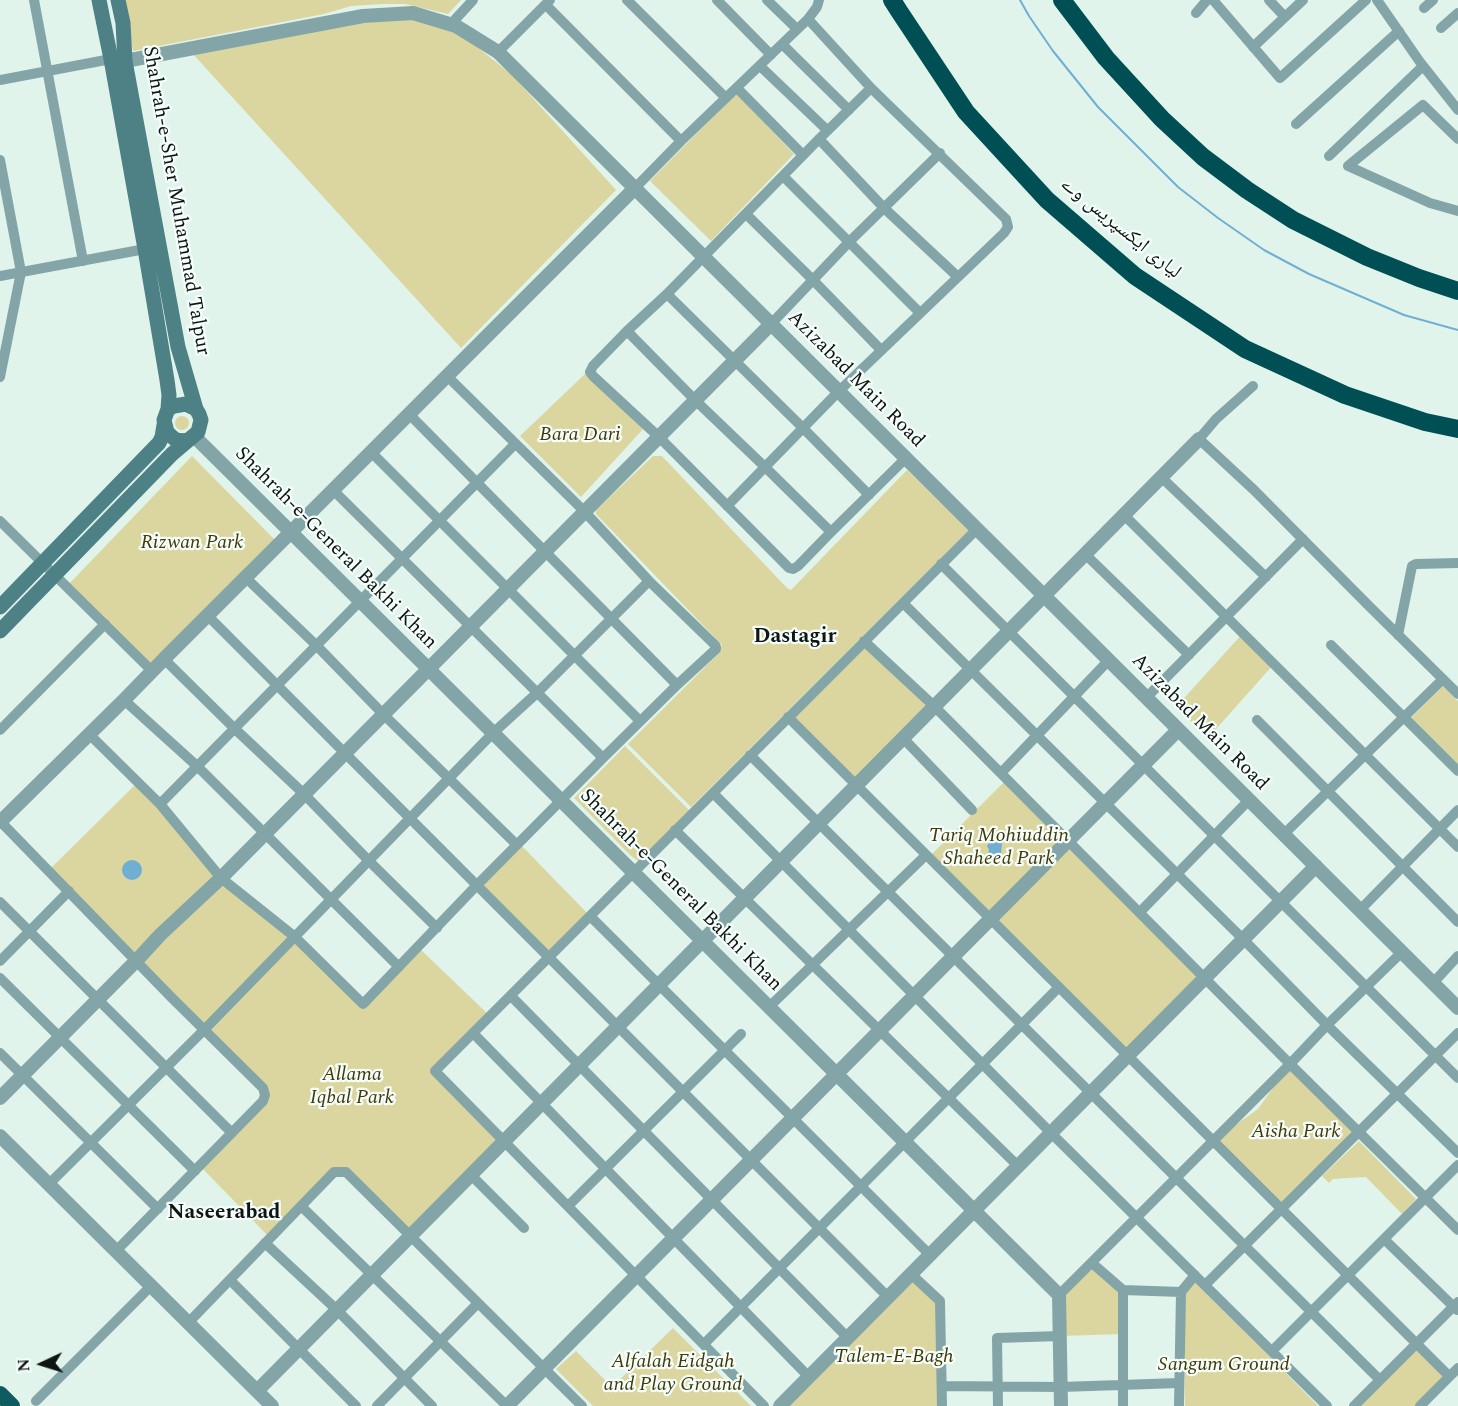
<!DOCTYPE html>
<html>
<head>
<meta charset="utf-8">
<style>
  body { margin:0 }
  #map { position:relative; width:1458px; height:1406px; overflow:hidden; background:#e0f4ec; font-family:Spectral,serif }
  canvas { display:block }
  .north { position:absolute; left:12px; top:1334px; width:60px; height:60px; -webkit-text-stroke:4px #f6fefb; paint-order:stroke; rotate:266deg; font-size:16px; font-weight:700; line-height:24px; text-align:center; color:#0e1512 }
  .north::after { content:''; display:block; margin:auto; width:21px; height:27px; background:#0e1512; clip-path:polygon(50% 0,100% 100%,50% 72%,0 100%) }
</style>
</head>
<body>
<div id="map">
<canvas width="1458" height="1406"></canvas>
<div class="north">N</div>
</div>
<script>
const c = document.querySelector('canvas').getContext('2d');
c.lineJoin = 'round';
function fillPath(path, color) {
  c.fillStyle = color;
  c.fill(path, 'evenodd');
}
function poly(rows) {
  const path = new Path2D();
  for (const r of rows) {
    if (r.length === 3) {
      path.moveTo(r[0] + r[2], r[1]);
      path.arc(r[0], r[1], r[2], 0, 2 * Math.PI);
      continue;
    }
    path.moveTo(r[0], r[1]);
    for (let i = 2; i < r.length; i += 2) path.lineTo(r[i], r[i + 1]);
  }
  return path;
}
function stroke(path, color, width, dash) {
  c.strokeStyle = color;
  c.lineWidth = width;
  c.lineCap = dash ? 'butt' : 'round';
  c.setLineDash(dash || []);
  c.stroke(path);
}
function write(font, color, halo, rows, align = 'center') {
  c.font = font + ' Spectral,"Noto Naskh Arabic",serif';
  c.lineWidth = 4.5;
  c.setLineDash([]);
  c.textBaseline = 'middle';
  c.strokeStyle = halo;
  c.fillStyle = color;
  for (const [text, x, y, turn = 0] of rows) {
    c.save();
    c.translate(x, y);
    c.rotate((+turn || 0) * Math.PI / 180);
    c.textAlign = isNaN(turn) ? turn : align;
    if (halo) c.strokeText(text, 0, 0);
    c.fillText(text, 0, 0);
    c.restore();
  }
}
fillPath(poly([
  [123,0,461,0,448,14,405,4,384,4,351,6,324,14,133,51],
  [389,18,437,22,471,42,512,75,616,190,461,348,192,53],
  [736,93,794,154,711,241,650,181],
  [587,372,644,428,581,497,520,436],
  [182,423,7],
  [192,456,279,544,152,671,67,586],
  [653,456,662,456,787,588,791,590,907,470,969,530,691,807,628,744,719,653,722,645,596,514,596,510],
  [1243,633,1274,664,1208,738,1176,707],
  [864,641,934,706,856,785,788,717],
  [1443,686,1458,701,1458,764,1411,718],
  [625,746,689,810,639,862,630,855,574,798],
  [1007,779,1205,978,1128,1056,929,857],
  [138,782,221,878,363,1004,418,947,490,1016,435,1071,504,1141,410,1236,339,1171,270,1238,200,1166,265,1095,49,870],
  [519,843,590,916,549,957,477,885],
  [1290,1064,1358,1132,1282,1209,1213,1141,1258,1109],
  [1359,1141,1416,1199,1402,1214,1366,1177,1333,1179,1329,1183,1322,1176],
  [1092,1263,1123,1290,1123,1334,1060,1336,1059,1295],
  [911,1274,940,1301,942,1406,780,1406],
  [1196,1281,1318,1406,1185,1406,1184,1294],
  [673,1328,751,1406,593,1406,556,1369,576,1351,612,1387],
  [1417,1343,1449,1376,1420,1406,1354,1406]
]), '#dbd69f');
fillPath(poly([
  [990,841,995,842,999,841,1002,843,1001,854,1000,856,994,854,992,855,988,855,989,850,987,846],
  [132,870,10]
]), '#70afd3');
stroke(poly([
  [1020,0,1029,16,1053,51,1098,107,1178,187,1218,218,1264,250,1309,274,1404,315,1458,330]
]), '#70afd3', 2);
stroke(poly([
  [34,0,83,261],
  [627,0,726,98],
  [717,0,771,55],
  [767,0,797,29],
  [1213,0,1280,78,1366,0],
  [1269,0,1285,17],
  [1377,0,1420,62,1458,110],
  [546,5,681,141],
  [1424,8,1433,0],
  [1196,13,1207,0],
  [451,24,473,0],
  [1441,28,1458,13],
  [782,44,849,110],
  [1253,47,1303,0],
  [498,52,550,0],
  [760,66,827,130],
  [0,80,111,59],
  [737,88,803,155],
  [871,88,819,139,667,294,627,331,593,366,590,372,593,376,659,437,789,568,793,569,798,566,831,532,906,458],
  [1296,124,1399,31],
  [819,139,884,208,958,277],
  [1458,139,1423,105,1348,166,1430,203,1458,211],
  [1329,156,1423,66],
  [0,160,21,272,0,377],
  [783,176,920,313],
  [635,188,681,141,808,19,817,7,819,0],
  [746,214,813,280,881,350],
  [0,276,145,249],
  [667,294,803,428,869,495],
  [771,324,849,242,940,153],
  [627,331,695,400,765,467,831,532],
  [1253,386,1216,419,1199,439,1254,490,1369,606,1458,694],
  [409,414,677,685],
  [371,452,640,721],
  [1161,477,1266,577],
  [333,490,603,758],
  [727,506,839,391,1004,233,1008,227,1006,219,871,88,808,19],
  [1124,515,1458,847],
  [0,521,152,671],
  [1085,554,1189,655],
  [941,564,1458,1078],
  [245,577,316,645,383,714,517,845],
  [903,603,1243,939,1327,1025,1458,1153],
  [207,615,888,1297],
  [1398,635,1412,566,1416,564,1458,563],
  [864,641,934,706,1290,1064,1458,1230],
  [1331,645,1458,771],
  [164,659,234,728,303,793,369,861,437,928],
  [1146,698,1303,539],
  [124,700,197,766,399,967],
  [788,717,1449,1376],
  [1257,720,1458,922],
  [0,730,105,624],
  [89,734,160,804,221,878,295,937,363,1004,477,885,603,758,677,685,716,649,716,647,715,645,649,581],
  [903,738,972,810],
  [750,755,1380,1380],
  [1001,773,1109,660],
  [713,793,1051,1133,1327,1406],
  [160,804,515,444],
  [0,821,172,998,263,1088,265,1095,263,1101,116,1251],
  [675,830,1018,1166],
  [1284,834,1443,679],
  [0,902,232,1133],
  [1360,910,1458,810],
  [1140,912,1249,800],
  [590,916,930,1255],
  [0,961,69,891],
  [0,978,195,1171],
  [1433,983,1458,956],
  [511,996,848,1338],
  [769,1007,926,855],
  [473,1033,809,1377],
  [0,1053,158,1209],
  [471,1175,524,1228],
  [49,1184,205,1029,493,733,537,693,649,581,584,511,447,376],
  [301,1206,507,1406],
  [568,1206,741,1034],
  [1384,1239,1457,1310],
  [265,1243,337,1310,432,1406],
  [1092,1263,1123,1290,1123,1406],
  [911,1274,940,1301,942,1406],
  [230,1280,356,1406],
  [1205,1285,1458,1033],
  [1123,1290,1181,1292],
  [1059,1295,1290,1064,1327,1025,1402,952],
  [188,1323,334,1172,346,1172,582,1406],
  [704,1344,1059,987],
  [1272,1351,1458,1165],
  [942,1386,1061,1387,1179,1383],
  [36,1401,151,1286],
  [377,1406,478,1303],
  [764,1406,435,1071,977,529],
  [998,1406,997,1338,1060,1336],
  [1179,1406,1181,1292,1195,1275],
  [1354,1406,1458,1302],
  [1420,1406,1458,1368]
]), '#83a5a8', 10);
stroke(poly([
  [125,61,363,16,413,13,456,26,498,52,1458,1008],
  [194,436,1059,1295,1061,1406],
  [0,822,124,700,164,659,635,188],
  [0,1098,137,960,160,935,221,878,771,324],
  [0,1136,272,1406],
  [257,1391,1199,439],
  [507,1406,1178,730],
  [780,1406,1316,866]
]), '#83a5a8', 14);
stroke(poly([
  [99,0,111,59,145,249,167,380,169,395,168,409],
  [118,0,123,23,125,61,178,347,196,409],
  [0,607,159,443,162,437,164,425],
  [0,631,172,454,198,432,201,420,199,414,196,409,186,404,174,406,168,409,164,420,167,432,171,436,176,440,183,441,189,440]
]), '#4d8185', 15);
stroke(poly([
  [0,1394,12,1406]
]), '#0e5b60', 16);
stroke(poly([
  [892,0,899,11,966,112,1047,200,1135,276,1245,349,1345,395,1425,422,1458,429],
  [1062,0,1106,58,1162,119,1203,157,1247,190,1293,220,1367,257,1419,278,1458,291]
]), '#004f54', 18);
write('20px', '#0e1512', '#f6fefb', [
  ["Shahrah-e-Sher Muhammad Talpur",175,201,80],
  ["لیاری ایکسپریس وے",1120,229,39],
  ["Azizabad Main Road",855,380,45],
  ["Shahrah-e-General Bakhi Khan",335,549,45],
  ["Azizabad Main Road",1199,723,45],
  ["Shahrah-e-General Bakhi Khan",680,891,45]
]);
write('italic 20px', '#403a06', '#f6fefb', [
  ["Bara Dari",580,436],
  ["Rizwan Park",192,544],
  ["Tariq Mohiuddin",999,837],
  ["Shaheed Park",999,860],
  ["Allama",352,1076],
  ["Iqbal Park",352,1099],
  ["Aisha Park",1296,1133],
  ["Talem-E-Bagh",894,1358],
  ["Alfalah Eidgah",673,1363],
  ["and Play Ground",673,1386],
  ["Sangum Ground",1224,1366]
]);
write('bold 21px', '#0e1512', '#f6fefb', [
  ["Dastagir",795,638],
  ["Naseerabad",224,1214]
]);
</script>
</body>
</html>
